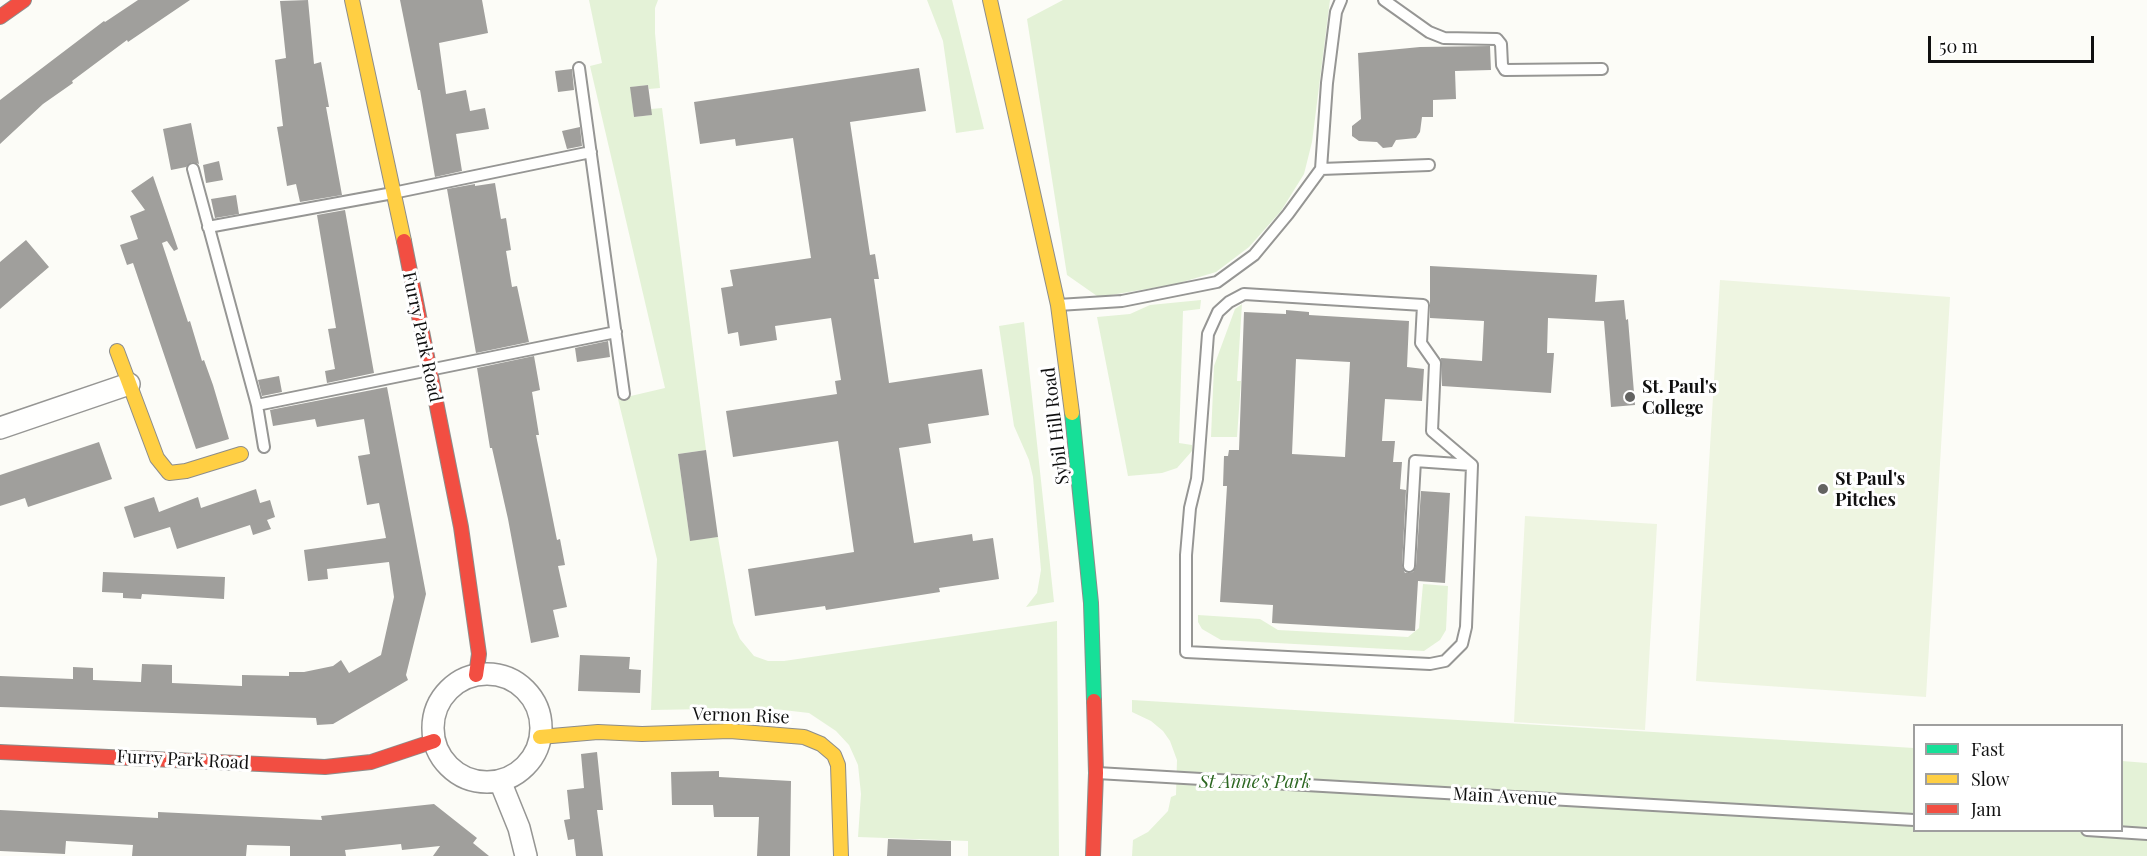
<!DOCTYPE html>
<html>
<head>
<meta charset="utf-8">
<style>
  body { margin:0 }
  #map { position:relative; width:2147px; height:856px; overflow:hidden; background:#fcfcf7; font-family:"Playfair Display",serif }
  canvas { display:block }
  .legend { position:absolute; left:1913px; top:724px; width:210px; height:108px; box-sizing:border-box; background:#fff; border:2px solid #9f9f9f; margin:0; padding:8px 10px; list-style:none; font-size:18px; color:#101010 }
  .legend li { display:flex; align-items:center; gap:12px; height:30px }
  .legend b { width:30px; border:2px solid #9f9f9f }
  .scale { position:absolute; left:1928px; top:36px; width:166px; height:27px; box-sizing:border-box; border:3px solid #101010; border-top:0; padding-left:8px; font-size:18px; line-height:21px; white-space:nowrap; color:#101010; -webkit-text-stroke:4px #fff; paint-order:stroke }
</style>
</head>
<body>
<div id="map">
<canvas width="2147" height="856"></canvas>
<ul class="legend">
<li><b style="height:8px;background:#16e098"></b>Fast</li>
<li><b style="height:8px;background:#ffcf43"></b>Slow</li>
<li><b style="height:8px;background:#f24e42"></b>Jam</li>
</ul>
<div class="scale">50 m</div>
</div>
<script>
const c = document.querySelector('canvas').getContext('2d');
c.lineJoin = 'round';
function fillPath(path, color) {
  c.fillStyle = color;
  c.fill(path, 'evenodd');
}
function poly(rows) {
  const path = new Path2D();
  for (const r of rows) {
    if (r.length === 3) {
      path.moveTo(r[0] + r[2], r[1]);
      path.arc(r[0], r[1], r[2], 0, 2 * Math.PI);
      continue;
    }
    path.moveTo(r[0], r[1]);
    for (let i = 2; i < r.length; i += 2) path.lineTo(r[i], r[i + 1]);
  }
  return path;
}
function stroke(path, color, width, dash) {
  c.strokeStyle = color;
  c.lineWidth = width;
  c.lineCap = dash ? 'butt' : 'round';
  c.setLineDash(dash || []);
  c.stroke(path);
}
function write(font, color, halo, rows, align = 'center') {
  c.font = font + ' "Playfair Display",serif';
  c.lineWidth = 6;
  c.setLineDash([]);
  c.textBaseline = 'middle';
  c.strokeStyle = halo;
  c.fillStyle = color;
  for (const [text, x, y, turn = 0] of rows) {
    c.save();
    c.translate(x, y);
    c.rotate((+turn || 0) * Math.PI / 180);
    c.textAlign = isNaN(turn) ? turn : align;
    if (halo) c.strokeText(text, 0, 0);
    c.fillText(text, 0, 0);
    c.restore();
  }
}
fillPath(poly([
  [589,0,658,0,655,8,655,33,660,88,649,89,648,85,631,87,634,117,651,115,651,109,662,108,706,450,678,454,690,540,718,537,733,623,740,639,754,656,768,661,784,661,1057,621,1059,856,968,856,968,841,858,837,861,794,858,765,849,745,836,731,809,713,766,708,651,710,657,559,618,399,665,388,590,66,602,63],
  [927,0,952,0,984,129,956,133,943,41],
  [1063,0,1330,0,1312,142,1304,174,1281,211,1249,247,1216,272,1176,284,1105,296,1097,296,1067,275,1027,19],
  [1201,300,1200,309,1183,311,1179,443,1192,445,1192,451,1177,468,1162,473,1128,476,1097,317,1130,314,1150,305],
  [1242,304,1237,381,1241,381,1237,437,1211,437,1214,366,1235,309],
  [1024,322,1054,602,1026,607,1037,593,1041,570,1033,477,1029,460,1014,426,999,326],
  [1423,584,1448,586,1446,630,1440,640,1424,651,1221,640,1202,629,1198,622,1198,615,1260,619,1278,630,1408,637,1419,628],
  [1132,700,1914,748,1914,830,2122,830,2122,761,2147,763,2147,856,1132,856,1133,840,1148,832,1168,811,1171,797,1176,795,1177,760,1170,741,1163,731,1151,721,1132,712]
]), '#e4f2d7');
fillPath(poly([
  [1720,280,1950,297,1926,697,1696,681],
  [1525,516,1657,524,1645,730,1514,722]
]), '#eef5e1');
fillPath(poly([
  [138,0,190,0,128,42,127,40,72,81,73,83,43,104,0,144,0,100,104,21,105,22],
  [308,0,314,64,321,62,329,107,326,107,342,195,300,202,296,184,287,186,277,127,283,126,275,60,286,58,280,1],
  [400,0,482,0,488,33,439,43,446,94,466,90,470,111,485,108,489,129,456,134,462,171,435,177,420,90,418,90],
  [1490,46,1491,70,1455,71,1456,99,1433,100,1433,117,1422,117,1420,132,1416,138,1396,140,1392,147,1383,148,1377,142,1359,141,1352,136,1352,126,1361,119,1358,53,1420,47],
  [919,68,926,111,850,122,870,255,875,254,879,279,874,279,889,383,982,369,989,415,928,424,931,443,899,448,914,543,972,534,973,541,993,538,999,579,939,588,940,592,826,610,825,606,755,616,748,569,854,552,838,441,733,457,726,411,837,394,835,381,841,380,831,318,775,326,777,340,740,346,738,332,728,334,721,288,733,286,730,270,811,258,793,138,736,146,735,139,700,144,694,102],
  [572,69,574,90,558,92,555,71],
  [648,85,652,115,634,117,630,87],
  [191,123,199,164,192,162,186,167,171,170,163,129],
  [580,127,582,146,567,149,562,131],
  [219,161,223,180,206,183,203,165],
  [153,176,178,249,174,251,167,241,162,243,188,322,190,321,202,361,204,360,213,385,229,439,196,449,133,263,127,265,120,245,138,239,130,216,145,210,131,191],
  [495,183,501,219,506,218,511,250,506,251,512,287,517,286,529,342,476,353,447,189,475,184,475,186],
  [236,195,239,214,215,218,211,199],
  [345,210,374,373,327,383,325,371,335,369,328,329,336,328,317,215],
  [26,240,49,267,0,309,0,262],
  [1430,266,1597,275,1595,302,1624,300,1626,320,1628,319,1635,405,1611,407,1604,321,1548,318,1547,353,1554,353,1551,393,1442,386,1441,358,1482,361,1484,321,1430,318],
  [1286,310,1309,312,1309,315,1409,321,1407,367,1424,369,1422,401,1385,399,1382,441,1395,441,1393,462,1402,462,1400,489,1406,490,1402,566,1405,573,1413,572,1416,566,1421,491,1450,493,1445,583,1418,581,1415,631,1272,623,1273,605,1220,602,1227,486,1223,486,1224,456,1228,456,1229,450,1239,450,1244,312,1286,314],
  [1296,359,1350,362,1345,457,1292,454],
  [608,341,610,357,577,362,575,348],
  [534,356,540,390,532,392,539,435,536,435,557,540,560,539,565,565,558,566,567,607,553,610,559,637,531,643,508,519,492,448,490,448,477,368],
  [279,376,282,392,262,396,258,380],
  [387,387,426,594,406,675,408,680,333,724,317,725,316,718,0,707,0,676,73,679,73,667,93,668,93,680,141,682,142,664,172,665,172,683,242,686,242,675,289,676,289,672,304,672,333,666,341,660,349,673,381,655,394,597,389,562,327,569,328,579,308,581,304,550,386,538,379,503,367,505,358,456,370,454,364,419,317,427,315,419,273,426,270,410],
  [99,442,112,479,28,507,25,498,0,506,0,475],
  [706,450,718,537,690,541,678,454],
  [256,489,260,503,270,500,275,517,267,520,271,529,253,535,250,525,177,549,170,527,134,538,124,507,154,497,159,512,198,497,201,508],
  [103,572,225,577,224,599,142,594,141,599,123,598,123,593,102,592],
  [580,655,630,657,629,669,641,670,640,693,578,691],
  [597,752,603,810,597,810,603,856,576,856,574,839,568,840,564,820,570,819,567,790,584,788,581,754],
  [719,771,719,777,791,781,790,856,757,856,759,817,714,817,713,805,672,805,671,772],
  [434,804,477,838,473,843,489,856,433,856,440,846,402,850,401,844,345,850,346,856,290,856,290,846,247,845,246,856,132,856,133,845,66,841,65,854,0,851,0,810,158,818,158,812,322,820,321,816],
  [888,839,951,841,951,856,887,856]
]), '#a09f9c');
const lane = poly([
  [1384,0,1429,32,1444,38,1497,39,1501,44,1502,65,1505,70,1602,69],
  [579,68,624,394],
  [193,169,257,405,264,447],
  [1321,169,1429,165],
  [208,227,393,193,591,152],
  [1244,294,1423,305,1421,343,1435,363,1432,431,1472,465,1466,627,1462,644,1445,661,1430,664,1186,652,1186,555,1190,508,1197,479,1208,334,1218,312,1229,302,1244,294],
  [1058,305,1122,301,1217,282,1254,255,1288,214,1321,169,1327,83,1336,12,1341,0],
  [257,405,616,332],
  [1409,566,1415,461,1472,465],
  [1097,773,1914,820],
  [2087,830,2147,834]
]);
const street = poly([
  [0,428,129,384],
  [487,728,54],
  [500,781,519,828,526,856]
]);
const fast = poly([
  [1072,413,1091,603,1094,701]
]);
const slow = poly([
  [352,0,404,241],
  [990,0,1058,305,1072,413],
  [117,351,157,458,169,473,186,471,241,454],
  [540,737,598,732,642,734,730,731,804,737,821,744,834,755,838,765,841,856]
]);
const jam = poly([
  [0,17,24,0],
  [404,241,461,527,479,654,476,675],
  [0,752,325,767,371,762,434,741],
  [1093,856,1096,773,1094,701]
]);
stroke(lane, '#969694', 14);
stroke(street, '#969694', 24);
stroke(fast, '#8d8d8b', 16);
stroke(slow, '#8d8d8b', 16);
stroke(jam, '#8d8d8b', 16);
stroke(lane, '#fffffe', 10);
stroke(street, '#fffffe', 21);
stroke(fast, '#16e098', 14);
stroke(slow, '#ffcf43', 14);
stroke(jam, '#f24e42', 14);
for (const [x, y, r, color] of [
  [1630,397,6,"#636361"],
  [1823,489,6,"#636361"]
]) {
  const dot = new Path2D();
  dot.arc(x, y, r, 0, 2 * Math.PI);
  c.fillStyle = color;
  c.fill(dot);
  stroke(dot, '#fff', 2);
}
write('18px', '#101010', '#fff', [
  ["Furry Park Road",422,337,78],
  ["Sybil Hill Road",1056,426,-97],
  ["Vernon Rise",741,716,2],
  ["Furry Park Road",183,760,3],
  ["Main Avenue",1505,797,3]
]);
write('bold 18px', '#101010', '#fff', [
  ["St. Paul's",1642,387],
  ["College",1642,408],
  ["St Paul's",1835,479],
  ["Pitches",1835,500]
], 'left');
write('italic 18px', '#2c6721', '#fff', [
  ["St Anne's Park",1255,782]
]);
</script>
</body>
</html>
